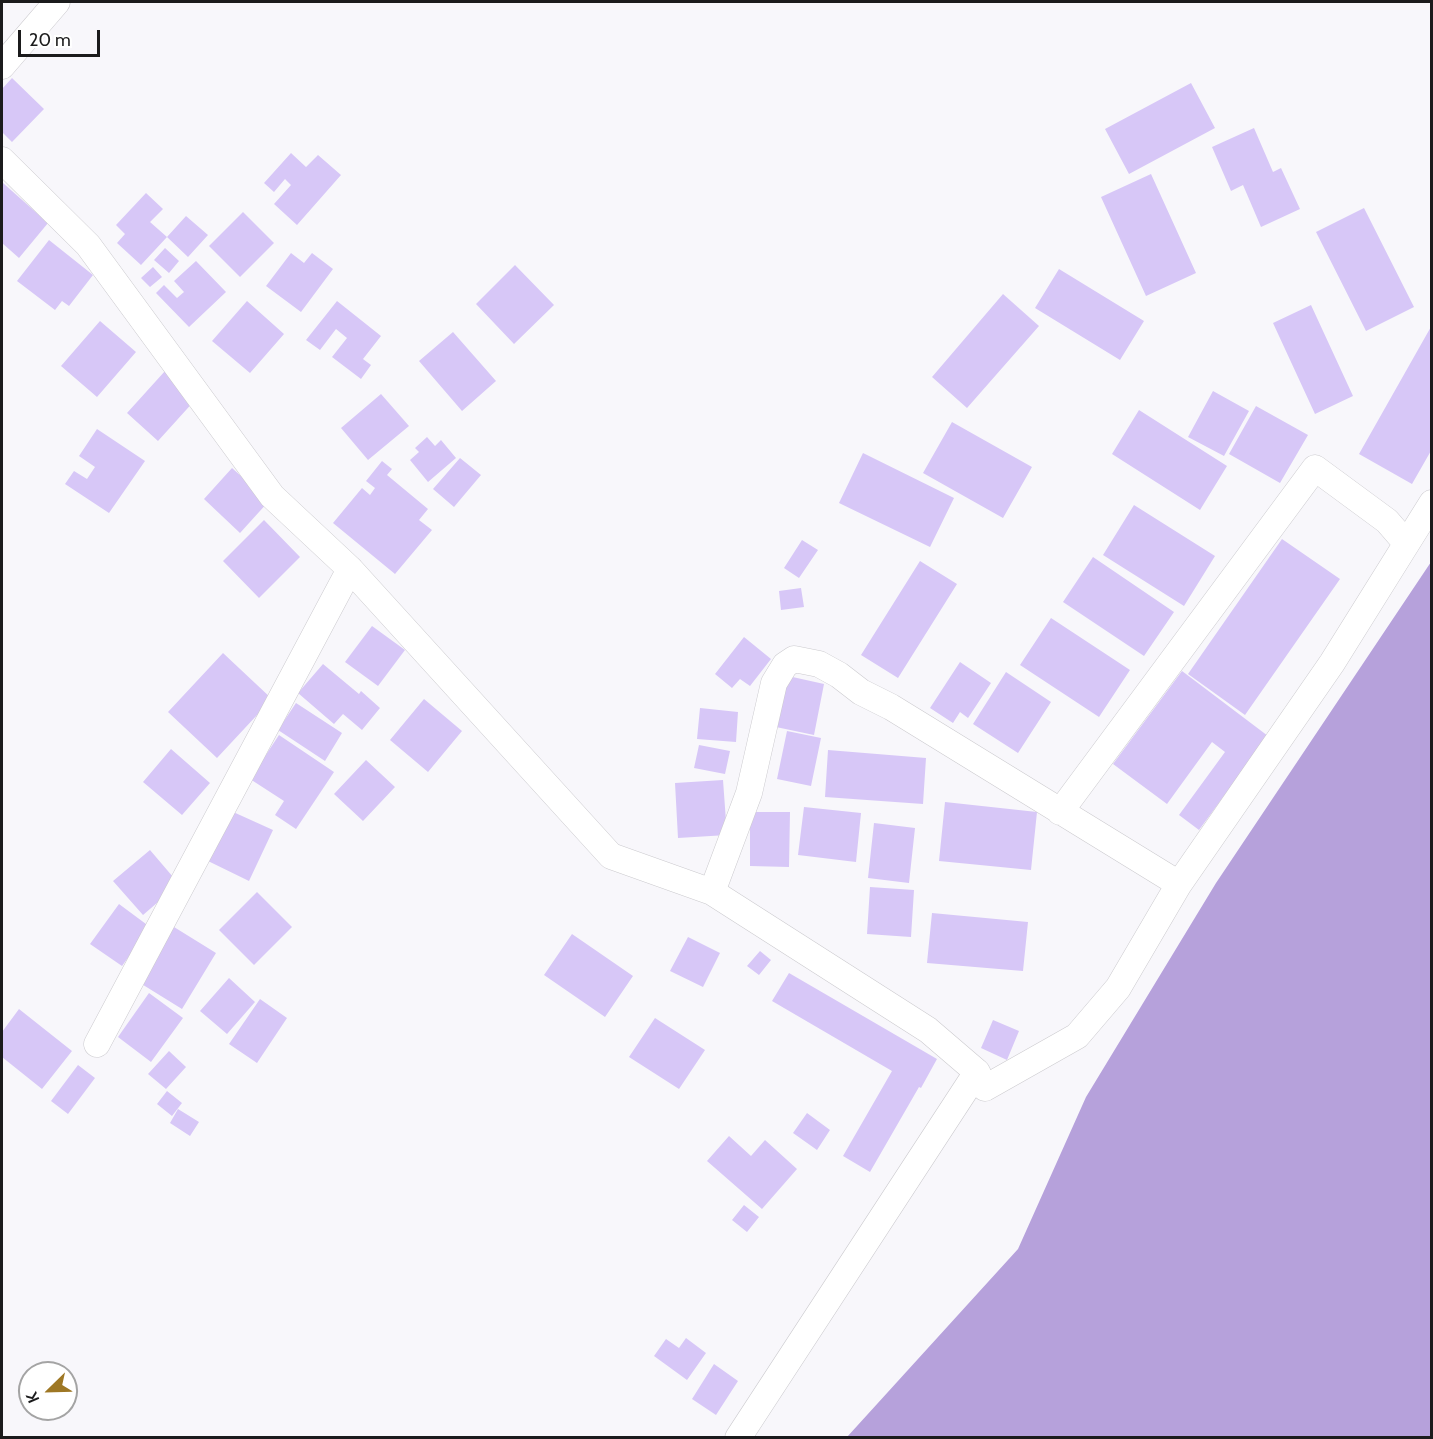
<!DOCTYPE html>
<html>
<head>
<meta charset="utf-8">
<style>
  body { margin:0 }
  #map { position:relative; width:1433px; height:1439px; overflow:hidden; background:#f8f7fb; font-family:Cabin,sans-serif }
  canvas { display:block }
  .frame { position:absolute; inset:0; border:3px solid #1b1b1c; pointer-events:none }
  .north { position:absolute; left:18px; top:1361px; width:60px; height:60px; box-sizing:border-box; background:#fff; border:2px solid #a4a4a4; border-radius:50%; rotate:247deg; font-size:16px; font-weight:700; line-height:24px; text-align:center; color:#1b1b1c }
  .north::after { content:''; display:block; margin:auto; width:21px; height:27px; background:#9e7724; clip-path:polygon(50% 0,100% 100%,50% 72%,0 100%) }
  .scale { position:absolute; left:18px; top:30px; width:82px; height:27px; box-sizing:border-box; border:3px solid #1b1b1c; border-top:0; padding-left:8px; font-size:18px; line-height:21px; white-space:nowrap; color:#1b1b1c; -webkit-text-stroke:4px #fff; paint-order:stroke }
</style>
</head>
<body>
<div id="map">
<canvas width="1433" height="1439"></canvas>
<div class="frame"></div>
<div class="north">K</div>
<div class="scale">20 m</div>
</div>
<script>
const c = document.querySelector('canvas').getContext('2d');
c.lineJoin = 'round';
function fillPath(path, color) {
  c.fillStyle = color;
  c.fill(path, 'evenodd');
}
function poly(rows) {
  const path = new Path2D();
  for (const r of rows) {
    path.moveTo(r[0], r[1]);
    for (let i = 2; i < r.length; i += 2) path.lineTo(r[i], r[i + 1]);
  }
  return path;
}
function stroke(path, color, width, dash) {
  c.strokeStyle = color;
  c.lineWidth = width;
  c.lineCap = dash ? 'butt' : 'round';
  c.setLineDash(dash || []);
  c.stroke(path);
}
fillPath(poly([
  [1431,562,1431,1437,847,1437,1018,1249,1086,1097,1216,883]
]), '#b6a1db');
fillPath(poly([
  [12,78,44,109,12,142,2,132,2,89],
  [1191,83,1215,128,1129,174,1105,129],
  [1254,128,1273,172,1281,168,1300,209,1261,227,1243,185,1231,191,1212,147],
  [291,153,306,167,318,155,341,175,297,225,274,204,291,185,285,179,274,192,264,183],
  [1151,174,1196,273,1146,296,1101,197],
  [3,183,48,223,19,258,2,243],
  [146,193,163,209,150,222,167,237,186,216,208,235,188,257,167,237,141,265,117,243,125,234,116,225],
  [1364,208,1414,307,1366,331,1316,232],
  [243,212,274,243,240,277,209,246],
  [49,240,93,275,69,306,62,301,55,310,17,281],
  [165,248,179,261,169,273,154,260],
  [291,253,304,263,312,253,333,269,301,312,266,286],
  [196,261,226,292,189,327,156,293,164,285,177,298,184,292,174,281],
  [515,265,554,305,514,344,476,304],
  [153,267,162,277,150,287,141,278],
  [1059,269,1144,321,1120,360,1035,308],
  [1003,294,1039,326,967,408,932,377],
  [247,301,284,334,250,373,212,341],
  [337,301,381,336,363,359,371,365,361,379,332,357,347,338,336,329,320,350,306,340],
  [1311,305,1353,396,1315,414,1273,323],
  [100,321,136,352,97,397,61,366],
  [1432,325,1432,449,1412,484,1359,454],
  [453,332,496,381,462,411,419,361],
  [165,371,196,399,158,441,127,413],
  [1213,391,1249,411,1224,456,1188,437],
  [381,394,409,426,368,460,341,428],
  [1256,406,1308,435,1280,483,1229,454],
  [1139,410,1227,466,1200,510,1112,454],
  [952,422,1032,467,1003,518,923,473],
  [97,429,145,461,109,513,65,484,74,471,87,479,95,467,79,456],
  [427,437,435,446,441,440,456,458,428,482,410,460,419,452,415,448],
  [863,453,954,498,930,547,839,503],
  [460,458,481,475,454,507,433,489],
  [382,461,392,469,387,475,428,509,419,520,432,530,395,574,333,523,362,488,370,495,375,488,366,481],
  [232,468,269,501,240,533,204,499],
  [1134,505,1215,556,1184,606,1103,555],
  [264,520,300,557,259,598,223,561],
  [1282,539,1340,579,1245,715,1188,674],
  [802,540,818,550,799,578,784,568],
  [1093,557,1174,612,1144,656,1063,602],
  [920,561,957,584,898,678,861,655],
  [801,588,804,607,781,610,779,591],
  [1051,618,1130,670,1099,717,1020,665],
  [372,626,405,650,378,686,345,662],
  [744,637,771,659,750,686,740,679,732,688,715,674],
  [223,653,272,699,217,758,168,712],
  [960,662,991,683,968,718,960,712,953,723,930,708],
  [323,664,359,694,361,691,380,708,362,730,343,714,334,724,298,693],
  [1182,671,1268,736,1199,830,1179,815,1225,752,1212,742,1167,804,1113,764],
  [1006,672,1051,702,1018,753,973,724],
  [788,676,824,684,814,735,776,727],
  [424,699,462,731,428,772,390,740],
  [296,703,342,733,325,761,278,730],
  [700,708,738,712,736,742,697,739],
  [787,731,821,738,811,786,777,779],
  [279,735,334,772,296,829,275,815,284,801,250,779],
  [699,745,730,751,725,774,694,768],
  [171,749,210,783,182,815,143,782],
  [828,750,926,758,923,804,825,797],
  [366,760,395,787,363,821,334,794],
  [723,780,727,835,678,838,675,783],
  [945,802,1037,812,1031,870,939,861],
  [804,807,861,813,856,862,798,855],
  [231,811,273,830,249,881,208,861],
  [750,812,790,812,789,867,750,866],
  [874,823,915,828,909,883,868,878],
  [150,850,179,884,143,915,113,881],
  [870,887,914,890,911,937,867,934],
  [257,892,292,927,254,965,219,930],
  [119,904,150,927,122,966,90,944],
  [932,913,1028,922,1023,971,927,963],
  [174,927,216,953,182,1009,140,983],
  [572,934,633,976,605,1017,544,975],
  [688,937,720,953,703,987,670,971],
  [760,951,771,960,759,975,747,966],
  [789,973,937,1059,921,1088,919,1087,870,1172,843,1156,892,1071,772,1001],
  [229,978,255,1002,227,1034,200,1011],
  [149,993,183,1018,151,1062,118,1037],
  [260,999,287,1018,257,1063,229,1044],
  [19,1009,72,1051,42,1089,2,1057,2,1032],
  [655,1018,705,1050,679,1089,629,1057],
  [993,1020,1019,1031,1007,1060,981,1048],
  [169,1051,186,1067,166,1089,148,1074],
  [78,1065,95,1078,68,1114,51,1101],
  [167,1091,182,1103,172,1116,157,1104],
  [178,1109,199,1122,190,1136,170,1123],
  [807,1113,830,1130,817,1150,793,1133],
  [729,1136,751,1156,765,1140,797,1169,762,1209,707,1161],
  [744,1205,759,1217,747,1232,732,1220],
  [686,1338,706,1353,687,1380,654,1356,666,1339,679,1348],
  [714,1364,738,1381,716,1415,692,1399]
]), '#d7c7f7');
const street = poly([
  [2,66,57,2],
  [2,160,88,245,272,496,350,569,611,856,712,892,928,1030,977,1072],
  [1060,812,1315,468,1387,521,1406,543],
  [712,892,749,793,774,683,785,665,794,659,819,664,839,675,861,692,891,707,1179,884],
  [97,1044,350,569],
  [738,1438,977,1072,985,1088,1077,1036,1118,988,1179,884,1332,663,1432,503]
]);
stroke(street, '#cbcace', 27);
stroke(street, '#fff', 26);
</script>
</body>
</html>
